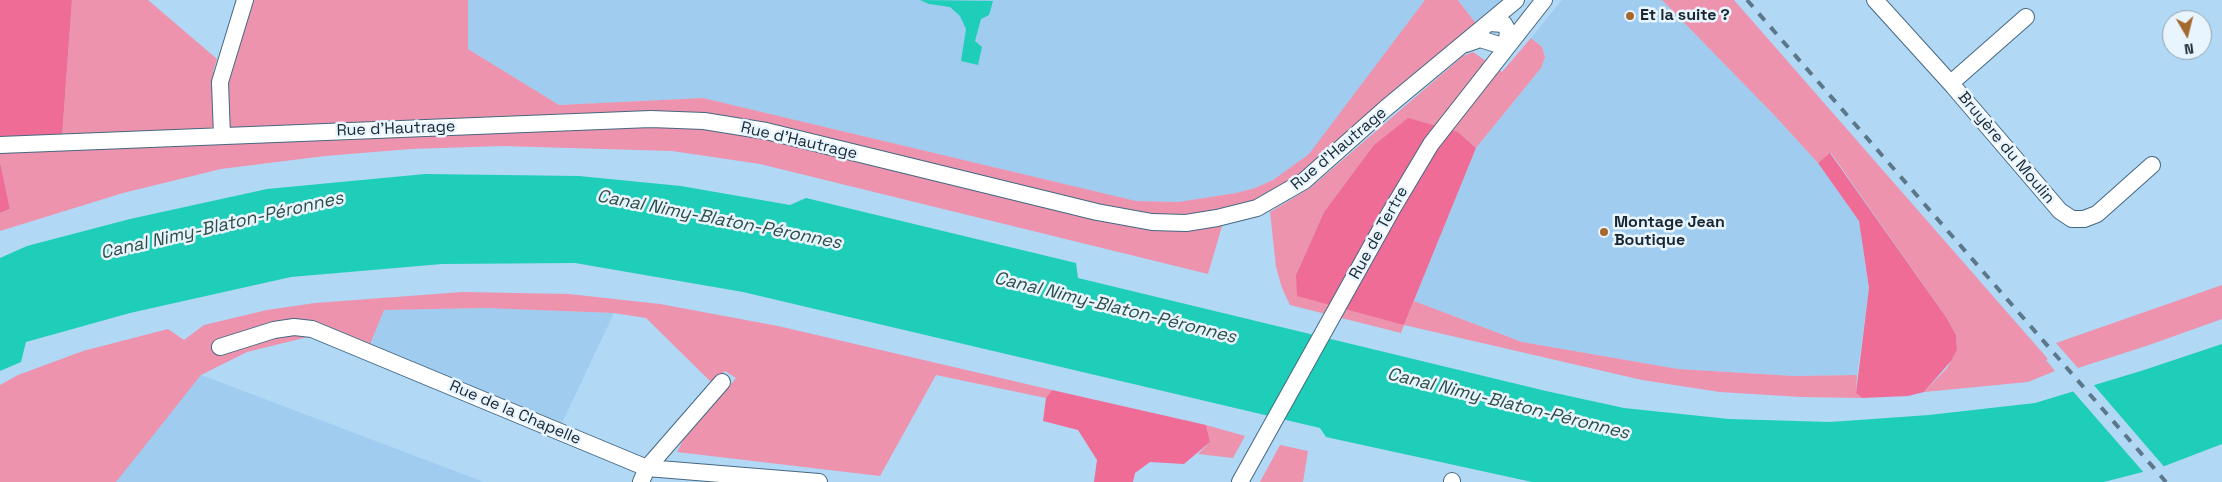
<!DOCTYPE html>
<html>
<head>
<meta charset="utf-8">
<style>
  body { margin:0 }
  #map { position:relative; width:2222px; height:482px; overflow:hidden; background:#b1d8f5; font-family:"Space Grotesk",sans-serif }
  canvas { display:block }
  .north { position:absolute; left:2162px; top:10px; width:50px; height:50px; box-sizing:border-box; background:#e9f5fe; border:1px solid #95a2ac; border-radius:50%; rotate:172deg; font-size:14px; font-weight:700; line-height:20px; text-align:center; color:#172631 }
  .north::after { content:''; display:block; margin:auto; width:18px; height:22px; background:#a5682d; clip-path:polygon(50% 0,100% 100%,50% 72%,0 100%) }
</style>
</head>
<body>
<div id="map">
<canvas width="2222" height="482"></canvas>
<div class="north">N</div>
</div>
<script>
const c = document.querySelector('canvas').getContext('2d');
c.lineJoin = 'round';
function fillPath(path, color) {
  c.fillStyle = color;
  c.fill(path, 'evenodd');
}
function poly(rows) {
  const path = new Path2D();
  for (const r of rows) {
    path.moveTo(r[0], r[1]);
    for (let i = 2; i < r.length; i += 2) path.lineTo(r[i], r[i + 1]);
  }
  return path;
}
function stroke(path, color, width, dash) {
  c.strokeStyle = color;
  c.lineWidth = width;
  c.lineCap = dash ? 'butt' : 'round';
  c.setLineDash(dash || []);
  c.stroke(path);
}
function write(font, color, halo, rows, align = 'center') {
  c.font = font + ' "Space Grotesk",sans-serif';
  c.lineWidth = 5;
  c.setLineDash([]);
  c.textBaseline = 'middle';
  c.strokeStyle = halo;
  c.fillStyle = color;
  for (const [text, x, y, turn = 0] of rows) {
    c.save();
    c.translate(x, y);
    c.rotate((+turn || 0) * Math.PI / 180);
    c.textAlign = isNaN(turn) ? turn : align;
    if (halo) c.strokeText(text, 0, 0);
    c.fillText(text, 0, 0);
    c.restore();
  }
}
fillPath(poly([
  [468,0,1425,0,1334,125,1309,154,1273,180,1255,188,1236,193,1178,202,1136,201,703,98,559,105,468,49],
  [1458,0,1507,0,1477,25],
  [1562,0,1662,0,1775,116,1818,163,1859,221,1869,289,1857,375,1794,376,1678,369,1522,342,1414,301,1476,148,1541,68,1545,57,1542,47,1531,38],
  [485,308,614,313,561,425,369,347,384,310],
  [201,375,484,482,116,482,117,479]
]), '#9fccef');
fillPath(poly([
  [72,0,148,0,217,59,213,72,230,77,254,0,468,0,468,49,559,105,703,98,1136,201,1178,202,1236,193,1255,188,1273,180,1309,154,1425,0,1458,0,1477,25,1293,182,1225,216,1208,274,760,164,672,151,502,146,411,149,325,156,221,169,123,193,0,231,0,213,10,209,0,162,0,140,62,137],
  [1662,0,1734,0,2048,359,2046,360,2055,371,2028,382,1924,392,1947,368,1957,350,1956,335,1946,317,1831,153,1818,163,1775,116],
  [1531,38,1542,47,1545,57,1541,68,1476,148,1458,132,1373,146,1324,212,1296,275,1404,325,1414,301,1522,342,1678,369,1794,376,1857,375,1856,393,1862,398,1801,397,1720,392,1642,380,1404,325,1401,333,1290,305,1282,288,1276,267,1270,212,1310,188,1463,56,1473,52,1502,72],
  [2222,285,2222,319,2149,345,2078,368,2056,343],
  [462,292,569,294,660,304,778,326,1052,390,1046,398,936,375,880,476,677,452,683,440,736,378,725,371,713,384,646,318,614,313,485,308,384,310,369,347,313,326,308,337,247,352,201,375,116,482,0,482,0,385,18,375,83,351,168,329,184,340,204,325,267,310,315,303],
  [1206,425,1245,436,1233,458,1198,454,1210,442],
  [1280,445,1308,451,1303,482,1260,482]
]), '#ed93ad');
fillPath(poly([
  [0,0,72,0,62,137,0,140],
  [1408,118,1458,132,1476,148,1404,325,1297,296,1296,275,1324,212,1373,146],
  [1830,153,1946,317,1956,335,1957,350,1951,361,1924,392,1908,396,1862,398,1856,393,1869,288,1859,221,1818,163],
  [0,162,10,209,0,213],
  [1052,390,1206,425,1210,442,1184,464,1150,462,1135,473,1133,482,1094,482,1097,460,1078,430,1043,421,1046,398]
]), '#ef6c97');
fillPath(poly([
  [920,0,993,1,989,15,981,19,975,41,982,47,978,65,961,61,966,29,960,16,950,7,929,4],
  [425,174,579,176,681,186,790,205,806,198,1076,263,1078,278,1546,391,1624,408,1729,419,1830,422,1929,415,2035,403,2144,370,2222,344,2222,444,2162,467,2104,482,1532,482,1326,437,1320,428,743,292,575,263,442,264,291,277,130,313,26,342,21,362,0,371,0,258,27,246,130,219,267,189]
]), '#1fceb9');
fillPath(poly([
  [2092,383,2166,469,2145,474,2071,389]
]), '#b1d8f5');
const minor = poly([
  [1875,0,1953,86,2060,211,2072,219,2084,219,2097,214,2152,165],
  [1466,44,1480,39,1506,47,1508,31,1504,24,1489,23],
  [1951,83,2026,17],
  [222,136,220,82,245,0],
  [0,145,651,119,704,121,766,131,1097,212,1152,222,1186,223,1217,218,1257,208,1304,181,1386,108,1516,0],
  [220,347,274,330,294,327,312,329,647,468,819,482],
  [641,482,647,468,722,382],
  [1240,482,1391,211,1431,144,1544,0],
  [1452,482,1452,481]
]);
stroke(minor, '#456882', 18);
stroke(minor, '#fff', 16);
stroke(poly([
  [1747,0,2166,482]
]), '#5d778a', 4, [9, 9]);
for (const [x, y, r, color] of [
  [1630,16,5,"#a5682d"],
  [1604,232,5,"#a5682d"]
]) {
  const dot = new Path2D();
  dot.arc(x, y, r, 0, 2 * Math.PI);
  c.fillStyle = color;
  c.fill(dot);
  stroke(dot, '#e9f5fe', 2);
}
write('bold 16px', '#172631', '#e9f5fe', [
  ["Et la suite ?",1640,16],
  ["Montage Jean",1614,223],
  ["Boutique",1614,241]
], 'left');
write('16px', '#172631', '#e9f5fe', [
  ["Rue d'Hautrage",396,129,-2],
  ["Rue d'Hautrage",799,141,13],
  ["Bruyère du Moulin",2006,148,50],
  ["Rue d'Hautrage",1339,149,-40],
  ["Rue de Tertre",1379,233,-61],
  ["Rue de la Chapelle",515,413,23]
]);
write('italic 18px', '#2e4e48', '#e9f5fe', [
  ["Canal Nimy-Blaton-Péronnes",719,220,11],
  ["Canal Nimy-Blaton-Péronnes",222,226,-13],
  ["Canal Nimy-Blaton-Péronnes",1115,308,14],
  ["Canal Nimy-Blaton-Péronnes",1508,404,14]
]);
</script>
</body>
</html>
